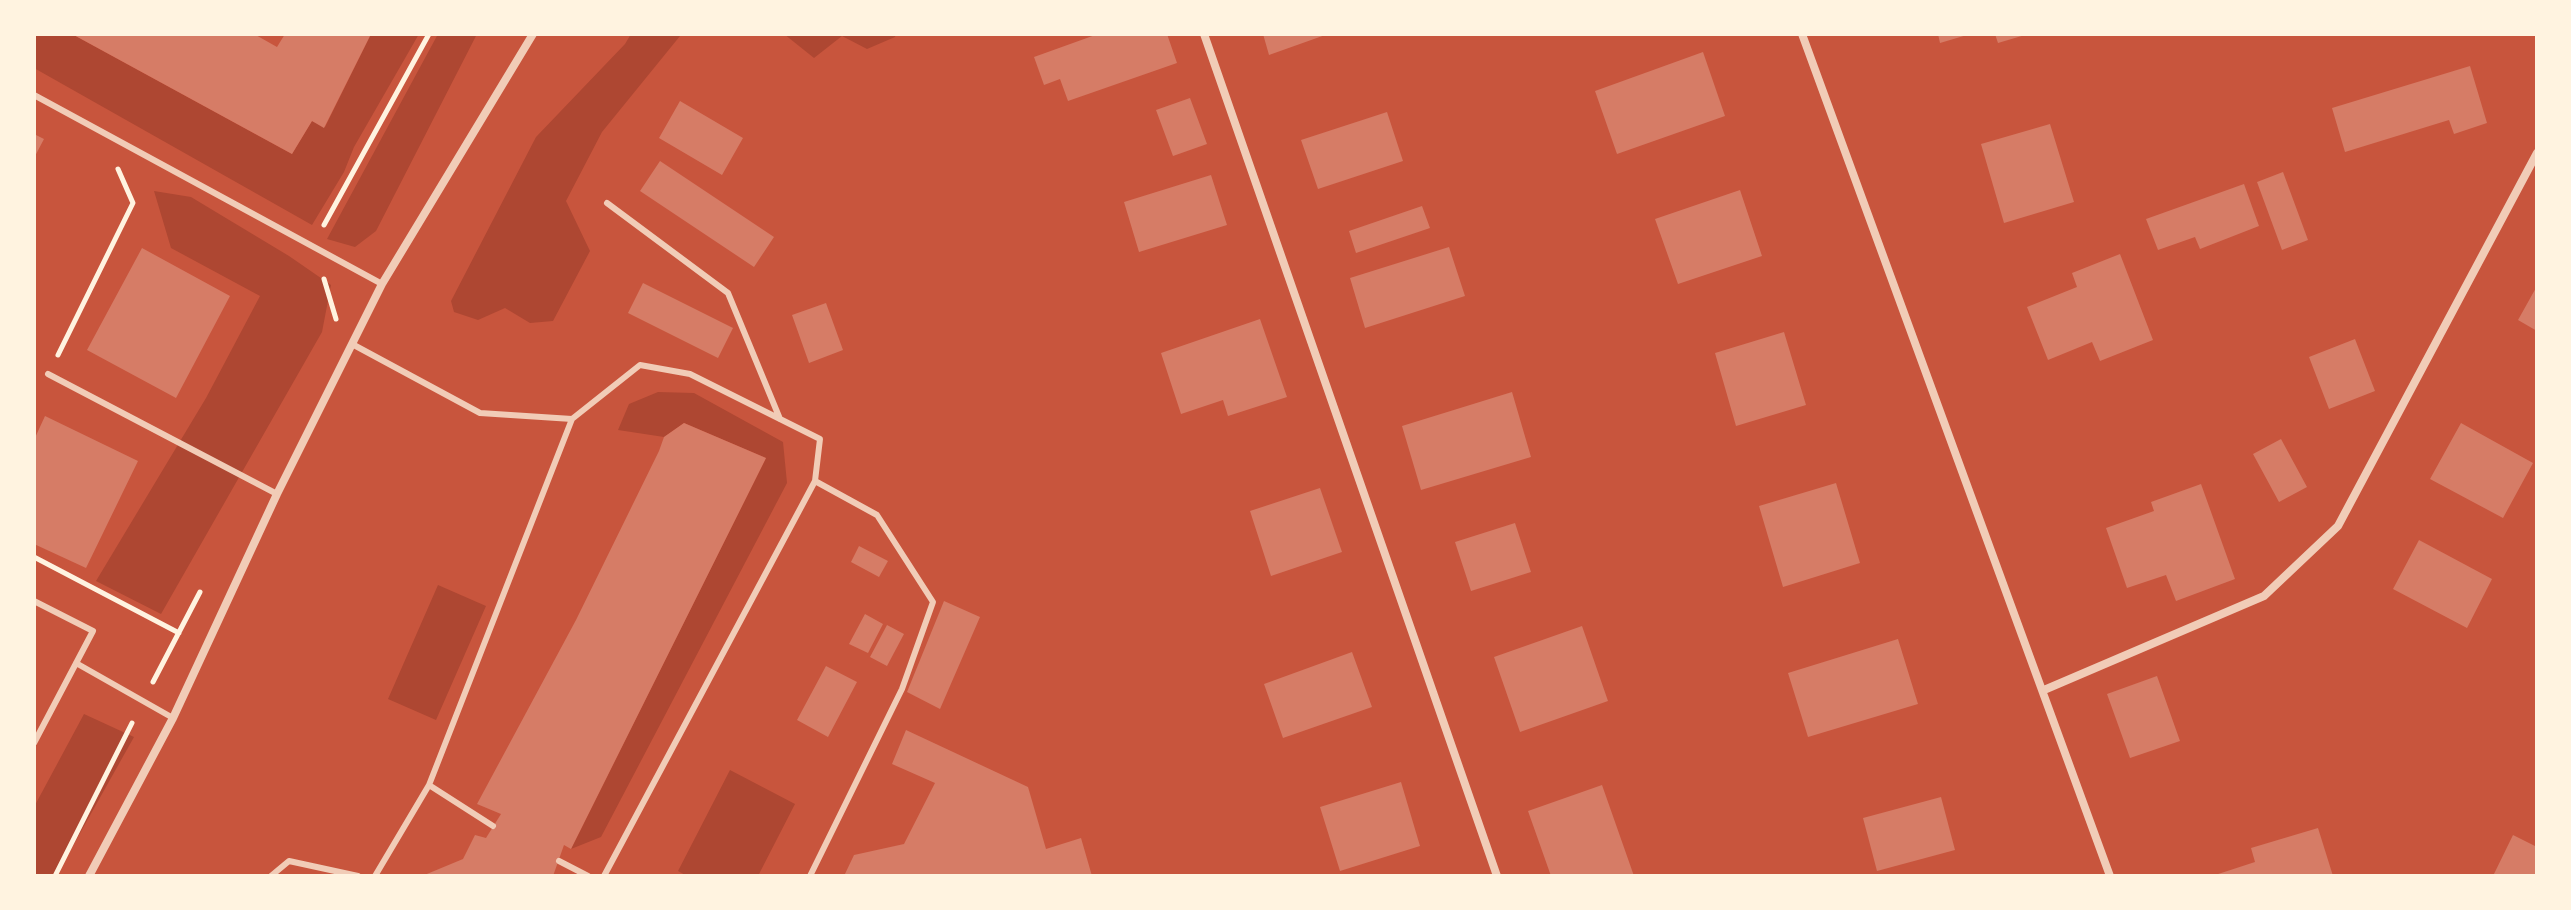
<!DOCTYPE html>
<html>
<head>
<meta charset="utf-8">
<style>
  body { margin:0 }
  #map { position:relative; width:2571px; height:910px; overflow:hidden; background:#c8553d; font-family:"Source Serif 4",serif }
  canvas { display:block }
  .frame { position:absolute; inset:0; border:36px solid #fff3e0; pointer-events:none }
</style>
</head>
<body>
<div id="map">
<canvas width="2571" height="910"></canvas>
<div class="frame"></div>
</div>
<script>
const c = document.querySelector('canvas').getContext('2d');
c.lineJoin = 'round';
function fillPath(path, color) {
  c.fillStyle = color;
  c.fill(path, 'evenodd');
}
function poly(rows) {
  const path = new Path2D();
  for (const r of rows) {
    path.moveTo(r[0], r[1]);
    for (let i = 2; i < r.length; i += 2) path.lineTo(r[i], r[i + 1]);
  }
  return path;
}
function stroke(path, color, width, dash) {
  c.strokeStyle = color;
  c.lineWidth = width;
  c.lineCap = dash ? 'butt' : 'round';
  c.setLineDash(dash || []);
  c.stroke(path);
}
fillPath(poly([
  [34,34,72,34,292,154,312,121,325,127,371,34,419,34,354,147,344,172,312,225,34,68],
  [438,34,477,34,376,231,355,247,327,239],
  [631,34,685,34,680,36,602,132,566,201,590,251,553,321,530,323,505,308,478,320,454,312,451,301,536,137,625,44],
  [784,34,896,34,895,37,867,49,842,36,814,58],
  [154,191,191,197,289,256,331,285,322,332,161,614,96,581,206,398,260,296,171,248],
  [658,392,694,393,783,442,787,483,601,837,571,849,766,458,684,423,664,437,618,430,629,404],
  [438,585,486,606,436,720,388,699],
  [84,714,134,737,56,876,34,876,34,807],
  [730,770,795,804,758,876,687,876,678,871]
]), '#ae4732');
fillPath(poly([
  [72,34,254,34,277,47,285,34,371,34,324,128,312,121,292,154],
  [1098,34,1167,34,1177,63,1068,101,1060,79,1044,85,1034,57],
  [1263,34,1328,34,1269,55],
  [1938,34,1967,34,1967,35,1940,43],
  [1995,34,2025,34,2025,35,1998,43],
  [1703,52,1725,116,1617,154,1595,91],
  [2470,66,2487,123,2454,134,2449,120,2345,152,2332,108],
  [1190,98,1207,144,1173,156,1156,110],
  [680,101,743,138,722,175,659,138],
  [1387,112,1403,161,1318,189,1301,140],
  [2050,124,2074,202,2004,223,1981,144],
  [34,134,44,139,34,158],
  [660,161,774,237,754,267,640,191],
  [2283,172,2308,240,2282,250,2257,182],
  [1211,175,1227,225,1139,252,1124,202],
  [2244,184,2259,226,2200,249,2195,237,2158,250,2146,219],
  [1740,190,1762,256,1678,284,1655,219],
  [1422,206,1430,228,1356,253,1349,231],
  [1449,247,1465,296,1365,328,1350,278],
  [142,248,230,296,176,398,87,350],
  [2120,254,2153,340,2100,361,2092,342,2048,360,2027,307,2077,287,2072,273],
  [643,283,733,328,718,358,628,313],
  [2537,286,2537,331,2518,320],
  [826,303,843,350,809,363,792,315],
  [1260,319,1287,397,1228,416,1223,400,1181,414,1161,353],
  [1784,332,1806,405,1736,426,1715,353],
  [2355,339,2375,391,2329,409,2309,357],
  [1512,392,1531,457,1421,490,1402,426],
  [45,416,138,461,86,568,34,544,34,440],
  [684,423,766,458,571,849,564,845,553,876,422,876,463,859,475,835,486,838,501,814,477,804,576,620,659,451,664,437],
  [2461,423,2533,463,2503,518,2430,479],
  [2281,439,2307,487,2279,502,2253,454],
  [1836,483,1860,563,1783,587,1759,506],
  [2201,484,2235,579,2176,601,2166,575,2127,588,2106,528,2154,511,2151,502],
  [1320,488,1342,552,1271,576,1250,511],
  [1515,523,1531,572,1471,591,1455,542],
  [2419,540,2492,579,2467,628,2393,589],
  [859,546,888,561,879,577,851,562],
  [944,601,980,617,940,709,907,692],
  [865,614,883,624,868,653,849,644],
  [887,625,904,634,887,666,870,657],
  [1582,626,1608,701,1520,732,1494,657],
  [1898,639,1918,704,1808,737,1788,673],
  [1352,652,1372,707,1283,738,1264,684],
  [826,666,857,682,828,737,797,720],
  [2157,676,2180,741,2130,758,2107,694],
  [906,730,1028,787,1046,849,1081,838,1092,876,844,876,854,855,904,844,935,783,892,764],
  [1401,782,1420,846,1340,871,1320,807],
  [1602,785,1634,876,1551,876,1528,811],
  [1941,797,1955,850,1877,871,1863,818],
  [2318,828,2333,876,2212,876,2255,862,2251,848],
  [2513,835,2537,847,2537,876,2493,876]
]), '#d67c66');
stroke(poly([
  [324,225,429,34],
  [324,279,336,319],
  [58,355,133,203,118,169],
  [34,557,179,633],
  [153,682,200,592],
  [55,876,132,723]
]), '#fff3e0', 5);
stroke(poly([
  [34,95,382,284],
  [607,203,728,293,780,419],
  [352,344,480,413,572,419],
  [48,374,277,494],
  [34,601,93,631,34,743],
  [76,663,173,718],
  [429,785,493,826],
  [559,861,588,876],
  [271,876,289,861,358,876],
  [375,876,429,785,572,419,640,365,690,374,820,439,815,481,604,876],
  [810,876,902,689,933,602,877,515,815,481]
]), '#f1ccb7', 6);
stroke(poly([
  [1204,34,1497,876],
  [1802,34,2110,876],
  [2044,690,2264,596,2338,526,2537,153],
  [89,876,173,718,277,494,382,284,533,34]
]), '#f1ccb7', 8);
</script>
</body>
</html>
